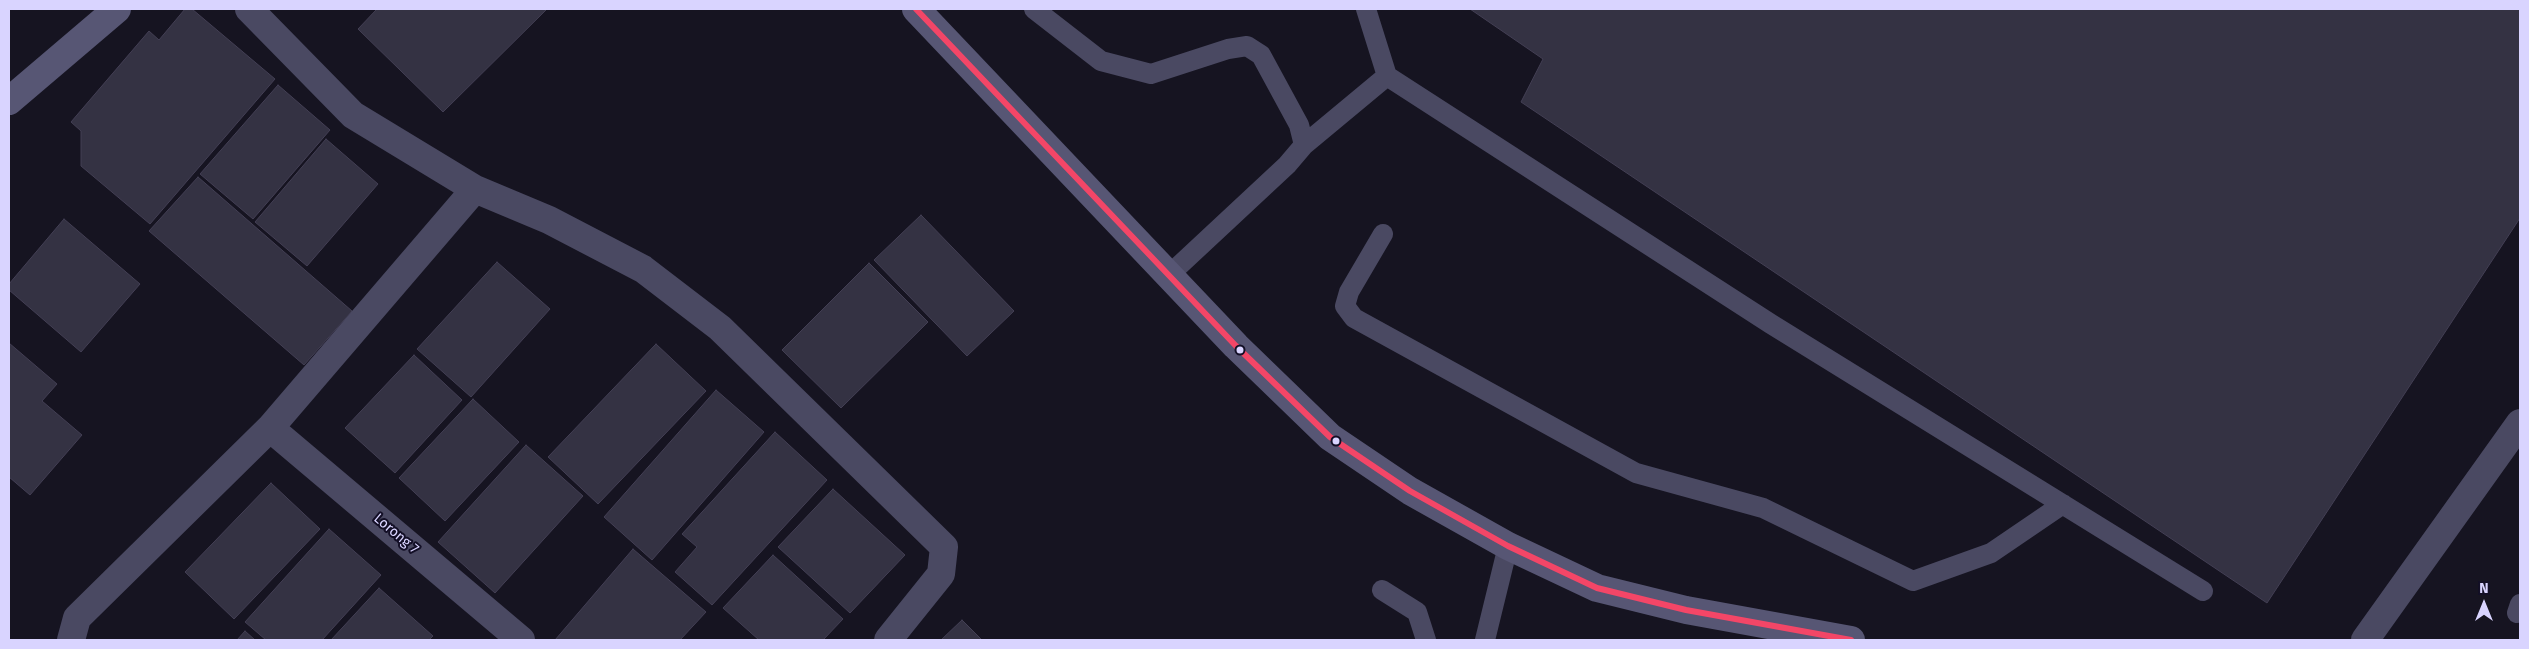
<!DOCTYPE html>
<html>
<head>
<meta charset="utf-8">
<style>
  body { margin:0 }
  #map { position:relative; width:2529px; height:649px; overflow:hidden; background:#161421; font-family:"Fira Sans",sans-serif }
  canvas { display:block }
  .frame { position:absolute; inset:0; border:10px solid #d9d4ff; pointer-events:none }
  .north { position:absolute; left:2459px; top:579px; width:50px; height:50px; -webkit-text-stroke:4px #130f26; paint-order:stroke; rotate:0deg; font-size:14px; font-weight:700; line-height:20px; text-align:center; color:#d9d4ff }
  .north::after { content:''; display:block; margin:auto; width:18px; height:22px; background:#d9d4ff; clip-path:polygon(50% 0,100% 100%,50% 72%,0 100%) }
</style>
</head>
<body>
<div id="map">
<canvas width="2529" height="649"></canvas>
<div class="frame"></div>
<div class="north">N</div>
</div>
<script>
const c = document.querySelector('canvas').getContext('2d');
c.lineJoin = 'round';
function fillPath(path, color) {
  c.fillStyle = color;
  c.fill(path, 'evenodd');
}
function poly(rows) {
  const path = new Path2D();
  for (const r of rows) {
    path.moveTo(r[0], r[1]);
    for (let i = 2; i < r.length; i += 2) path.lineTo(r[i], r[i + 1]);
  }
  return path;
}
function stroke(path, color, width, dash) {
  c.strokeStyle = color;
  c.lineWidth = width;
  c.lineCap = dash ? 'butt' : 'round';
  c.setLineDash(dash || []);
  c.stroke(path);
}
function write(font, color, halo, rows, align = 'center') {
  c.font = font + ' "Fira Sans",sans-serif';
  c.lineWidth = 4;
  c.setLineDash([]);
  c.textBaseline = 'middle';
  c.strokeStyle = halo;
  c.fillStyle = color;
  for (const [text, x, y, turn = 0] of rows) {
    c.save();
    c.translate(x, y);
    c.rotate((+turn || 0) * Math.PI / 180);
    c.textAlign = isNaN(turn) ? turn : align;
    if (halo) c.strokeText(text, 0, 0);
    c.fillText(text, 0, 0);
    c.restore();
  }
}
const building = poly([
  [185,9,192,9,275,79,150,224,81,166,81,131,71,122,149,31,159,40,185,9],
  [377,9,547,9,443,112,358,29,377,9],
  [1470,9,2520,9,2520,218,2267,603,1521,102,1543,59,1470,9],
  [278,85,330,130,253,219,200,174,278,85],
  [326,139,378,184,307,266,255,222,326,139],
  [198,177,352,311,304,365,149,231,198,177],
  [921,215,1014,311,967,356,874,260,921,215],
  [64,219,140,284,81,352,9,290,9,284,64,219],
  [497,262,550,309,471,397,417,349,497,262],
  [869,263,928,322,841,408,782,350,869,263],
  [9,343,57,384,42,401,82,435,30,495,9,477,9,343],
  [656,344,706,391,598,504,548,457,656,344],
  [414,355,462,400,395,473,345,428,414,355],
  [716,390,764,432,652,560,604,517,716,390],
  [473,399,519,442,445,521,399,478,473,399],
  [775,432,827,480,712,605,675,572,697,547,682,534,775,432],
  [526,445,583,496,495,593,438,542,526,445],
  [271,483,320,529,234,619,185,572,271,483],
  [833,489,905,555,850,613,778,547,833,489],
  [329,529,381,575,322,640,266,640,245,622,329,529],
  [633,549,706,612,680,640,555,640,633,549],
  [773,555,843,619,823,640,759,640,723,608,773,555],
  [379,588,433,636,429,640,331,640,379,588],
  [962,620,982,640,941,640,962,620],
  [245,631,255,640,237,640,245,631]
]);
fillPath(building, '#343243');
stroke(building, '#433f54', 1);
stroke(poly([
  [1034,9,1101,61,1151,74,1228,49,1247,46,1261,55,1299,125,1304,145,1287,165,1169,275],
  [1366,9,1387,76,1771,324,2203,591],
  [1304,145,1387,76],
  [1383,234,1349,292,1345,306,1354,318,1636,473,1763,508,1913,581,1991,553,2063,504],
  [1382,590,1417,612,1426,640],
  [2517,613,2520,604],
  [1485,640,1508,546]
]), '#4a4962', 20);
stroke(poly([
  [249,9,353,115,475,189,549,220,643,269,720,328,944,547,941,574,888,640],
  [270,428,521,640],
  [71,640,77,618,270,428,475,189],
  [2365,640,2520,423]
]), '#4a4962', 28);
stroke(poly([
  [916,9,1236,346,1330,437,1410,491,1508,546,1597,588,1686,610,1851,640],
  [9,101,117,9]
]), '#575674', 28);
stroke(poly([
  [916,9,1236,346,1330,437,1410,491,1508,546,1597,588,1686,610,1851,640]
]), '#f34667', 6);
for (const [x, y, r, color] of [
  [1240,350,4.5,"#d9d4ff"],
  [1336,441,4.5,"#d9d4ff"]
]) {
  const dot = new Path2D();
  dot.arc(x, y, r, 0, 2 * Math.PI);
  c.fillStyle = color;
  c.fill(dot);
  stroke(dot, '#130f26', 2);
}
write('14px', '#d9d4ff', '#130f26', [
  ["Lorong 7",396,534,40]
]);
</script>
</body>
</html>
